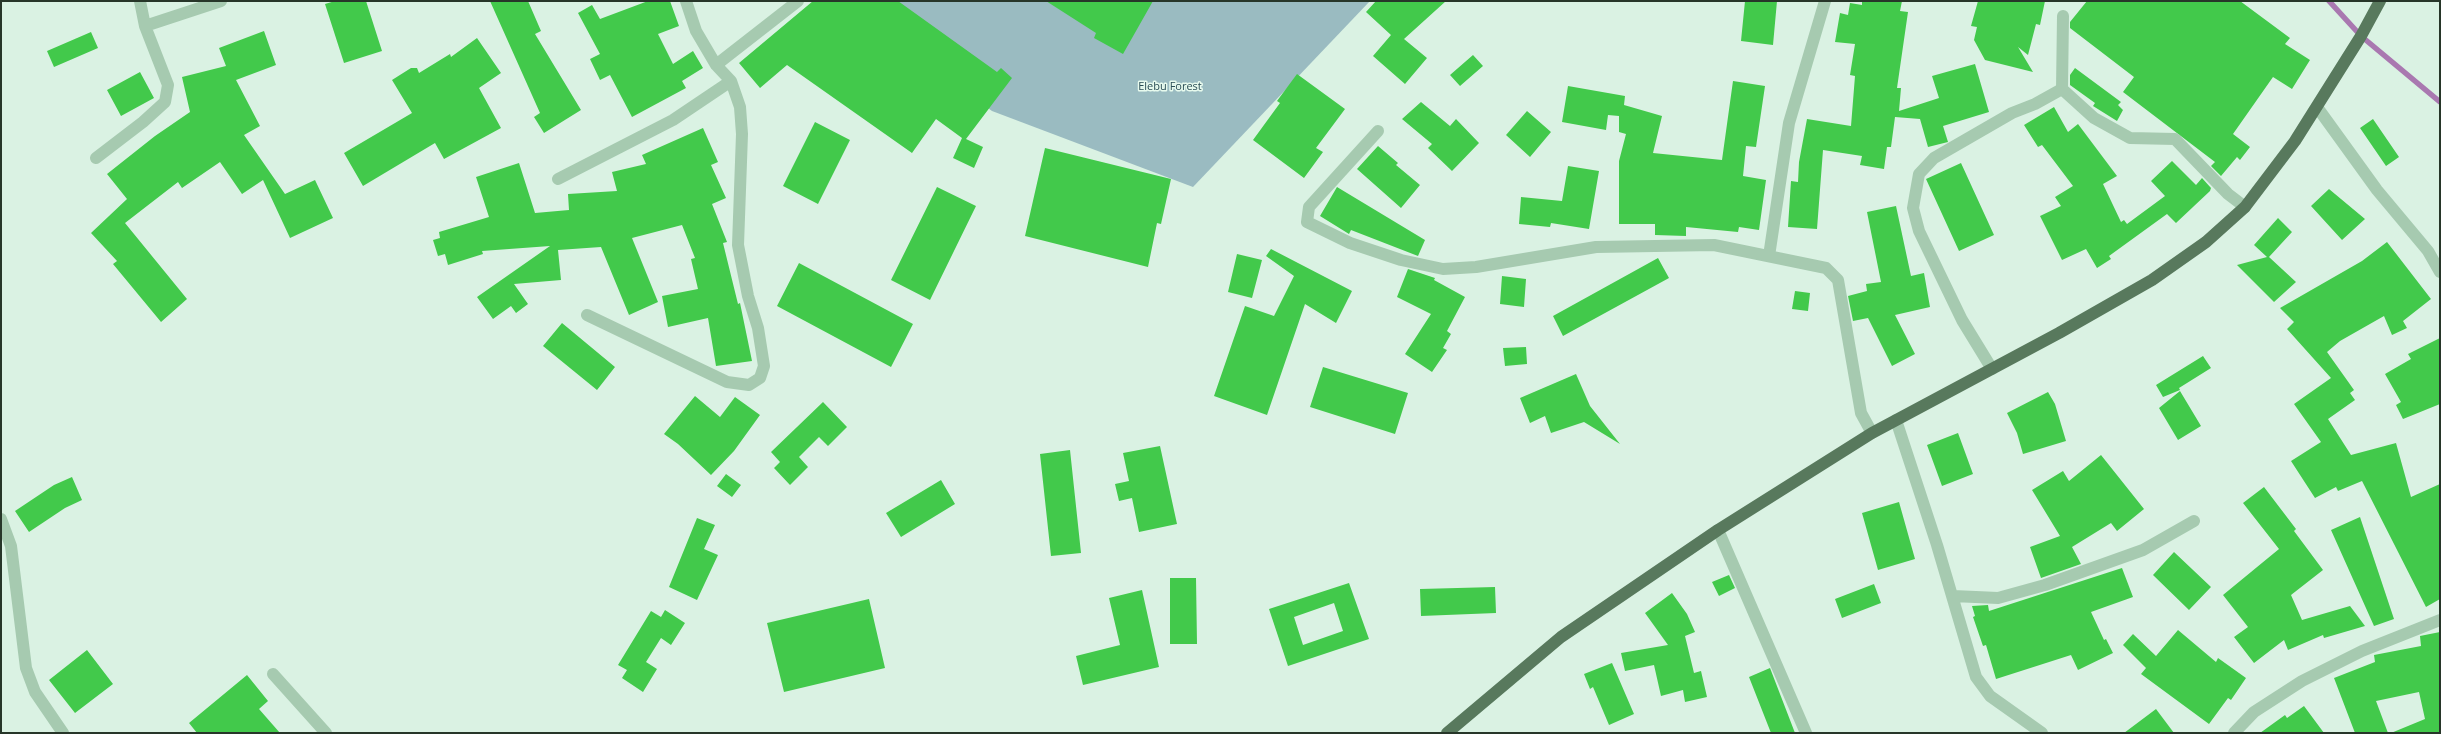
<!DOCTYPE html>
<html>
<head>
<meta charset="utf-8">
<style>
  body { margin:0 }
  #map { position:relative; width:2441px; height:734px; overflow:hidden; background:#daf2e3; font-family:"Open Sans",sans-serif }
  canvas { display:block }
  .frame { position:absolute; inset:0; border:2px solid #273629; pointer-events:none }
</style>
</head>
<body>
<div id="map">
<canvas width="2441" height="734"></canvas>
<div class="frame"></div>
</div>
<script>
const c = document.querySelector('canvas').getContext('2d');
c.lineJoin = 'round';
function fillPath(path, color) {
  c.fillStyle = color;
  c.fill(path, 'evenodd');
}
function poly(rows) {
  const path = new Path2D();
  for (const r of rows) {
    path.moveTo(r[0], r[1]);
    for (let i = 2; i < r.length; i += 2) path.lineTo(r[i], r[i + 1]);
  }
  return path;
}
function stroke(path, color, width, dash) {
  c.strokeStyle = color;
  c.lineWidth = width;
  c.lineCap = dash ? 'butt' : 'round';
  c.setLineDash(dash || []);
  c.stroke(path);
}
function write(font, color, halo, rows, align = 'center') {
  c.font = font + ' "Open Sans",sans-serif';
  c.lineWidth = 3;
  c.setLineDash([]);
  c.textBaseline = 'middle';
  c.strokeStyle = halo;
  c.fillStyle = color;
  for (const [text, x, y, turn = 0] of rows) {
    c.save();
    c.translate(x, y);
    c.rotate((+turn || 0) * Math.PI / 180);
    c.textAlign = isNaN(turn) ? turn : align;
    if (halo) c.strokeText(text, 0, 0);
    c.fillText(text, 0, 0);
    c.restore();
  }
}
fillPath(poly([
  [844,1,1370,1,1193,187,992,111]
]), '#9abbc1');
stroke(poly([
  [2329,1,2361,36,2440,102]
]), '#a978b0', 5.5);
fillPath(poly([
  [335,1,366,1,382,51,344,63,325,4],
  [490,1,528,1,541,31,535,34,581,110,544,133,534,117,540,113],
  [648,1,670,1,679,26,658,34,673,64,693,51,703,68,682,81,686,88,632,117,610,75,600,80,590,59,600,54,578,13,592,5,600,19],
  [813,1,898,1,997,72,1001,68,1012,78,966,139,983,147,974,168,953,158,962,138,936,119,912,153,787,65,760,88,739,63],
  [1046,1,1153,1,1123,54,1094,38,1096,33],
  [1376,1,1446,1,1404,39,1427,58,1405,84,1373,56,1391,35,1366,12],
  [1745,1,1777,1,1773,45,1741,41],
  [1862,1,1902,1,1900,11,1908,12,1897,88,1901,88,1899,111,1939,98,1932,76,1975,64,1989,112,1943,126,1948,142,1928,147,1920,119,1895,117,1891,147,1887,147,1884,169,1860,165,1862,156,1823,150,1817,229,1788,227,1791,181,1798,182,1799,162,1807,119,1851,126,1855,76,1850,75,1855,44,1835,42,1840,13,1848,15,1850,3,1862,5],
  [1978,1,2045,1,2040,25,2036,24,2028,55,2018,47,2033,72,1985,60,1974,40,1977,27,1971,26],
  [2087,1,2240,1,2290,38,2285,44,2310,60,2292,89,2273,77,2233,134,2250,147,2240,160,2237,157,2221,176,2211,166,2215,162,2123,92,2134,77,2070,28,2070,22],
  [264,31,276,65,236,80,260,126,244,135,285,194,315,180,333,218,290,238,263,180,242,194,220,162,182,188,178,182,125,223,187,299,161,322,113,264,117,261,91,233,127,199,107,174,155,136,190,112,182,77,226,66,219,48],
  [91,32,98,48,54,67,47,51],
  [477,38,501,73,479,88,501,128,444,159,435,143,363,186,344,153,412,113,392,80,411,68,417,68,419,73,450,54,451,57],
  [1473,55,1483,66,1460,86,1450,75],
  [2075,68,2121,102,2118,105,2123,110,2117,121,2093,106,2095,103,2070,85,2070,75],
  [140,72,154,98,121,116,107,90],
  [1297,74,1345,109,1316,148,1323,152,1304,178,1253,140,1280,103,1277,101],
  [1733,81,1765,86,1756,147,1746,146,1743,176,1766,180,1759,230,1739,227,1738,232,1686,227,1686,236,1655,235,1655,224,1619,224,1619,161,1626,134,1619,132,1619,116,1608,115,1606,130,1562,122,1568,86,1625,96,1624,105,1662,116,1653,153,1722,160],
  [1421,102,1450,126,1456,119,1479,143,1452,171,1428,148,1432,144,1402,119],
  [2054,107,2068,132,2078,124,2117,176,2103,184,2121,222,2124,220,2127,224,2165,196,2151,181,2172,161,2196,185,2202,178,2211,188,2210,191,2176,223,2167,214,2109,256,2111,259,2097,268,2086,249,2062,260,2040,216,2061,206,2055,197,2073,186,2042,145,2038,147,2024,125],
  [1527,111,1551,132,1530,157,1506,135],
  [2373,119,2399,157,2386,166,2360,128],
  [815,122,850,140,818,204,783,186],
  [703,128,718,162,711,165,726,198,712,204,727,242,723,243,738,304,740,303,752,361,716,366,708,318,668,327,662,296,698,289,691,259,695,258,682,225,632,238,658,302,629,315,601,247,558,250,561,280,514,284,528,304,516,313,511,306,493,319,477,297,550,246,482,251,483,254,448,265,445,254,438,256,433,240,440,238,439,232,489,217,476,177,519,163,535,213,569,210,568,194,617,191,612,172,646,164,642,155],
  [1378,146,1398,163,1396,165,1420,185,1401,208,1357,169],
  [1045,148,1171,179,1161,224,1157,223,1148,267,1025,236],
  [1961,163,1994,235,1959,251,1926,179],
  [1568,166,1599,171,1589,229,1551,223,1550,227,1519,224,1521,197,1562,201],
  [937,187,976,206,930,300,891,280],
  [1337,187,1425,240,1418,256,1351,230,1349,234,1320,216],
  [2329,189,2365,219,2342,240,2311,206],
  [1896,206,1911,276,1924,273,1930,307,1895,315,1915,354,1892,366,1868,318,1853,321,1848,296,1867,291,1866,284,1881,282,1867,212],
  [2278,218,2292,232,2269,257,2296,282,2274,302,2237,265,2267,257,2254,245],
  [2387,242,2431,299,2403,321,2407,328,2392,335,2384,316,2340,341,2327,352,2354,390,2350,393,2355,400,2328,419,2351,455,2396,443,2411,497,2440,484,2440,599,2426,607,2362,481,2338,491,2336,487,2315,498,2291,461,2321,442,2294,404,2331,378,2287,329,2294,322,2280,308,2362,261],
  [1271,249,1352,291,1336,323,1305,304,1267,415,1214,396,1245,306,1274,316,1294,276,1266,256],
  [1237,254,1262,260,1252,298,1228,292],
  [1658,258,1669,278,1563,336,1553,316],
  [799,263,913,324,891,367,777,306],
  [1408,269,1435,278,1434,280,1465,297,1447,331,1451,334,1443,348,1447,350,1432,372,1405,354,1431,314,1397,297],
  [1502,276,1526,279,1524,307,1500,304],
  [1795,291,1810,293,1808,311,1792,309],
  [562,323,615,367,597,390,543,346],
  [2440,338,2440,404,2403,419,2396,405,2401,402,2385,374,2411,359,2408,354],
  [1526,347,1527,364,1505,366,1503,348],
  [2203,356,2211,368,2179,388,2180,390,2163,397,2156,385],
  [1323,367,1408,393,1395,434,1310,407],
  [1576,374,1590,406,1620,444,1584,422,1551,433,1545,416,1530,423,1520,398],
  [2180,391,2201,426,2178,440,2159,408],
  [2048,392,2055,404,2066,441,2023,454,2017,433,2007,413],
  [695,396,720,417,735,397,760,415,734,451,711,475,678,444,664,434],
  [823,402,847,427,828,446,819,437,799,457,808,467,790,485,774,468,780,462,771,452],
  [1958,433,1973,474,1942,486,1927,445],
  [1160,446,1177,524,1139,532,1132,498,1119,501,1115,484,1129,481,1123,453],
  [1070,450,1081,553,1051,556,1040,454],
  [2101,455,2144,509,2117,531,2111,523,2072,547,2081,564,2041,578,2030,547,2060,536,2032,490,2063,471,2069,481],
  [726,474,741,485,732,497,717,486],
  [72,477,82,500,65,508,29,532,15,511,54,485],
  [941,480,955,504,901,537,886,513],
  [2264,487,2296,529,2294,531,2323,570,2291,595,2302,620,2350,606,2365,626,2324,638,2323,635,2288,650,2284,640,2254,663,2234,637,2248,627,2223,595,2279,549,2243,503],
  [1899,502,1915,559,1878,570,1862,513],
  [2360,517,2394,619,2374,626,2331,530],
  [697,518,715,525,704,549,718,555,697,600,669,587],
  [2174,552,2211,587,2189,610,2153,575],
  [2122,568,2133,597,2091,612,2104,640,2106,639,2113,653,2078,670,2071,655,1996,679,1986,645,1983,646,1973,617,1975,616,1972,606,1988,605,1989,611],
  [1729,575,1735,588,1719,596,1712,582],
  [1170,578,1196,578,1197,644,1170,644],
  [1349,583,1369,639,1288,666,1269,609],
  [1334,603,1343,631,1303,645,1294,617],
  [1874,584,1881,603,1842,618,1835,599],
  [1495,587,1496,613,1421,616,1420,589],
  [1142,590,1159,667,1083,685,1076,656,1120,645,1109,598],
  [1672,593,1687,614,1695,632,1685,636,1694,673,1701,671,1707,697,1685,702,1683,690,1661,696,1654,665,1625,671,1621,653,1668,645,1645,613],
  [869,599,885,668,784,692,767,623],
  [665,610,685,623,671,645,661,638,646,662,657,669,643,692,622,678,627,670,618,665,651,611,661,617],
  [2178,630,2216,662,2218,658,2246,678,2231,700,2228,698,2209,724,2141,674,2146,668,2123,645,2133,634,2156,656],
  [2440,632,2440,733,2391,733,2425,719,2419,692,2376,701,2388,733,2355,733,2334,678,2375,662,2374,655,2421,646,2420,636],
  [87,650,113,684,75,713,49,680],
  [1612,663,1634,714,1609,725,1593,687,1590,689,1584,674],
  [1770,668,1795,733,1771,733,1749,677],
  [247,675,268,701,259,709,280,733,197,733,189,723],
  [2304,706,2324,733,2260,733,2285,715,2287,718],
  [2156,709,2174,733,2124,733]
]), '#42c94b');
stroke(poly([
  [2063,16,2062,89,2094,118,2130,138,2175,139,2228,194,2245,207],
  [145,26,221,1],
  [716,65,798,1],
  [2317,107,2377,190,2428,251,2440,272],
  [1378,131,1309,207,1307,222,1350,243,1401,260,1443,269,1476,267,1596,247,1714,245,1826,268,1838,280,1861,413,1872,433],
  [96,158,143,122,165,102,168,85,145,26,140,1],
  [558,179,673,120,731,81],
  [1769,256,1789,123,1825,1],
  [587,315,727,382,749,385,760,378,764,366,758,328,748,296,738,245,742,134,740,107,731,81,716,65,696,31,686,1],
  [1992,369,1962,320,1919,231,1913,208,1919,174,1934,158,2012,113,2035,104,2062,89],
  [1896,420,1937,545,1976,677,1990,696,2042,733],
  [1,519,11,546,26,668,35,692,63,733],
  [1718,530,1806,733],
  [1953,596,1998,598,2045,585,2143,550,2194,521],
  [273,674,326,733],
  [2234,733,2254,712,2302,681,2362,651,2440,620]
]), '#a6cab0', 12);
stroke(poly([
  [1447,733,1561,637,1718,530,1872,433,2059,333,2152,280,2206,242,2245,207,2295,141,2361,36,2380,1]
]), '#58795d', 12);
write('11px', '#2a4d55', '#e7faee', [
  ["Elebu Forest",1170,87]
]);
</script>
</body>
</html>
